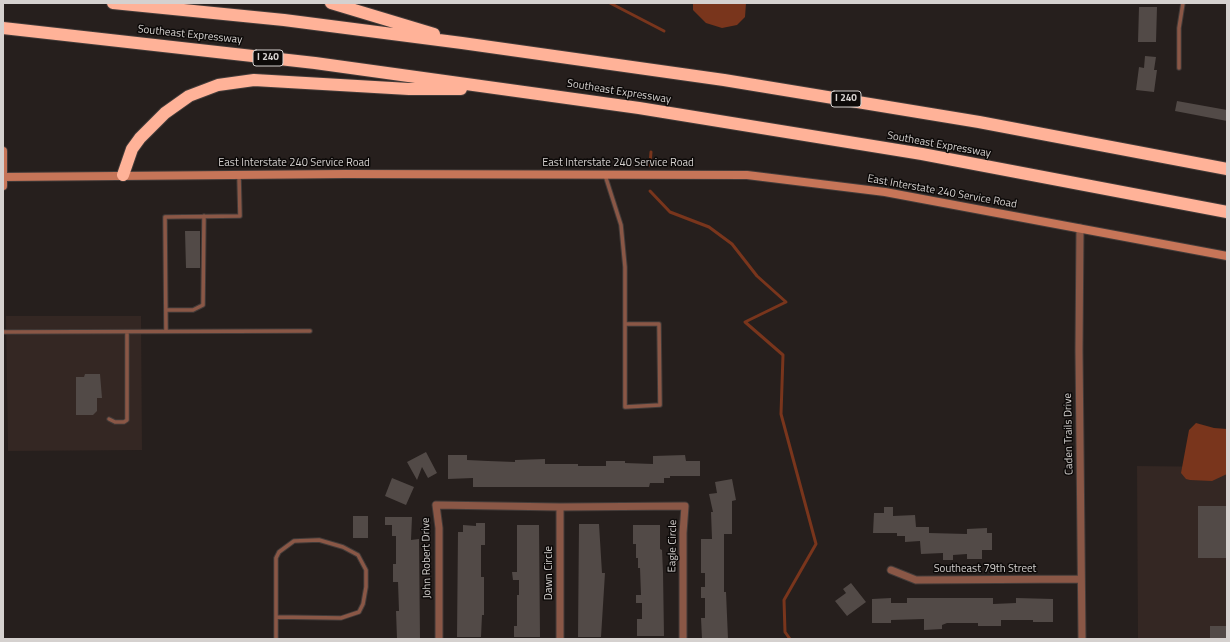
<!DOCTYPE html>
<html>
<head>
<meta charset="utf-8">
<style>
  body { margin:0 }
  #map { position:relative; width:1230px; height:642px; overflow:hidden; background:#261f1d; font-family:"Titillium Web",sans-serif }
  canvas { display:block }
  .frame { position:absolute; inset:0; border:4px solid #d5d1cf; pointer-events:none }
</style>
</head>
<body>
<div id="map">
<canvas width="1230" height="642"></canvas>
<div class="frame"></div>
</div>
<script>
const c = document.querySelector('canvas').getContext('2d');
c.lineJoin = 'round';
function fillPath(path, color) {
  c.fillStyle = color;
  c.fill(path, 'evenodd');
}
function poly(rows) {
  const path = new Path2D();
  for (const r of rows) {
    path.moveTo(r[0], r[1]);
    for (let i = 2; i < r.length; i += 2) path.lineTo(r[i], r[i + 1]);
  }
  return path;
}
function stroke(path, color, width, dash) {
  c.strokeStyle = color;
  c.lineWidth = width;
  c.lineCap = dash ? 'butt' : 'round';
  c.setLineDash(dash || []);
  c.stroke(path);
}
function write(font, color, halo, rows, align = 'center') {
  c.font = font + ' "Titillium Web",sans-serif';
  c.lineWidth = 3;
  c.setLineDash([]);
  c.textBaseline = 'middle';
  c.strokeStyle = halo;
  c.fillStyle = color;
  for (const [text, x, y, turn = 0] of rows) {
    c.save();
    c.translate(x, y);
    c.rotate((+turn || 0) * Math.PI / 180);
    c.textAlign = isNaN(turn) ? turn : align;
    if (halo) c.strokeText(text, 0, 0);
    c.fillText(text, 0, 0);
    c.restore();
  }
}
fillPath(poly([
  [6,316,141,316,142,450,8,451],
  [1137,466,1227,467,1227,639,1138,639]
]), '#342723');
fillPath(poly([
  [693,3,746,3,745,17,737,25,722,28,706,23,693,10],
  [1196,423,1214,428,1227,429,1227,474,1212,481,1190,480,1186,479,1181,473,1189,430]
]), '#79351c');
stroke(poly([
  [610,3,664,31],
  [650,165,651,152],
  [650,191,670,212,709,227,732,244,757,276,786,302,745,322,783,355,781,414,816,544,784,600,785,632,790,639]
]), '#79351c', 3);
fillPath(poly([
  [1139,7,1157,7,1156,42,1138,42],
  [1145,56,1156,57,1154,70,1157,70,1154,92,1136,90,1139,67,1144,68],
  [1177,101,1227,110,1227,121,1175,111],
  [185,231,200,231,200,268,186,268],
  [85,374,100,374,102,398,97,398,97,411,93,415,76,415,76,377,84,377],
  [426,452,437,473,428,478,422,467,417,480,407,462],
  [448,455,467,455,467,460,488,461,515,462,515,460,545,459,545,464,578,464,578,466,606,466,606,461,625,461,625,463,653,464,653,456,685,455,686,461,700,461,700,476,670,476,670,478,664,478,664,483,650,483,649,487,473,487,473,478,448,479],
  [392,478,414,487,406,505,385,496],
  [732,479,736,500,732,501,732,534,724,534,724,592,726,592,728,639,702,639,701,618,705,618,705,598,701,598,701,587,705,587,705,573,701,573,701,539,712,539,711,512,713,512,709,494,717,493,715,482],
  [1198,506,1227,506,1227,558,1198,558],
  [884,507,893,507,893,516,915,515,916,527,929,527,929,533,967,534,967,529,987,528,987,533,992,533,992,550,982,550,982,559,967,559,967,554,953,555,953,560,943,560,943,553,921,554,920,541,905,542,905,536,897,536,897,533,873,533,874,513,884,513],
  [353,516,368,516,368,538,353,538],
  [385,517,412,517,411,540,419,539,420,639,397,639,396,611,399,611,398,582,393,582,393,564,396,564,396,536,392,536,392,525,385,525],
  [476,523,485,523,485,545,481,545,481,577,484,577,484,615,482,615,481,637,457,637,458,532,463,532,463,525,476,526],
  [579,524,599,524,602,573,605,573,601,637,578,637],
  [517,525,539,525,540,637,514,637,514,626,517,626,517,595,519,595,519,580,513,580,512,572,517,572],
  [633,525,660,525,660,549,662,550,663,572,664,636,637,636,637,619,642,619,642,603,636,603,636,595,641,595,640,568,638,568,638,558,636,558,636,544,633,544],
  [851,583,866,602,847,616,835,601,846,593,843,589],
  [891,598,891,603,907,603,907,598,993,598,993,604,1016,603,1016,598,1053,599,1053,622,1033,622,1033,620,1001,620,1001,626,978,626,978,623,947,623,942,625,942,629,924,630,924,619,891,620,891,623,872,623,872,599],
  [1210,626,1227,626,1227,639,1210,639]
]), '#524a47');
const lane = poly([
  [1179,68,1179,28,1183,3],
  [605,175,621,225,625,267,625,407,660,405,659,324,625,324],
  [166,310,193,310,203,305,204,216],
  [166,331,165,217,240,216,239,176],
  [3,332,310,331],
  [109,419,115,422,124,422,127,420,127,332],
  [276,617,341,618,359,612,363,604,366,587,366,570,358,555,343,547,319,540,294,541,279,552,276,558,276,639]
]);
const street = poly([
  [1080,228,1079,350,1082,639],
  [560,507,560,639],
  [891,570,916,580,1081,579],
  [439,639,439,528,436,505,560,507,685,506,683,533,683,639]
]);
const secondary = poly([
  [3,151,3,186],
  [3,177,345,174,747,175,885,192,1227,256]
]);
const highway = poly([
  [113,3,284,20,462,43,724,80,979,122,1227,169],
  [331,3,434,34],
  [3,28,315,63,639,108,922,154,1227,212],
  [123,175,132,149,140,138,165,113,189,96,218,85,254,80,409,89,461,89]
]);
stroke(lane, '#423b39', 5.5);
stroke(street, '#423b39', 9);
stroke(secondary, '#423b39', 10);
stroke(highway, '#423b39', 14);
stroke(lane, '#8a5746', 3.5);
stroke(street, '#8a5746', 7);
stroke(secondary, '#c67558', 8);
stroke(highway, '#ffb298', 12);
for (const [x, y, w] of [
  [268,58,30],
  [846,99,30]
]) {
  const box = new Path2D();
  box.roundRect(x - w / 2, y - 8, w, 16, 3);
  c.fillStyle = '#0d0a09';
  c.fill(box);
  stroke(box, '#d5d1cf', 1);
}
write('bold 10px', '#d5d1cf', null, [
  ["I 240",268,58],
  ["I 240",846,99]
]);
write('11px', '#d5d1cf', '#0d0a09', [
  ["Southeast Expressway",190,35,6],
  ["Southeast Expressway",619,92,9],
  ["Southeast Expressway",939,145,10],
  ["East Interstate 240 Service Road",294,163],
  ["East Interstate 240 Service Road",618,163],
  ["East Interstate 240 Service Road",942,192,10],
  ["Caden Trails Drive",1069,434,-91],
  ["Eagle Circle",673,546,-89],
  ["John Robert Drive",427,558,-91],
  ["Southeast 79th Street",985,569],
  ["Dawn Circle",549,573,-90]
]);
</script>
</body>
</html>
